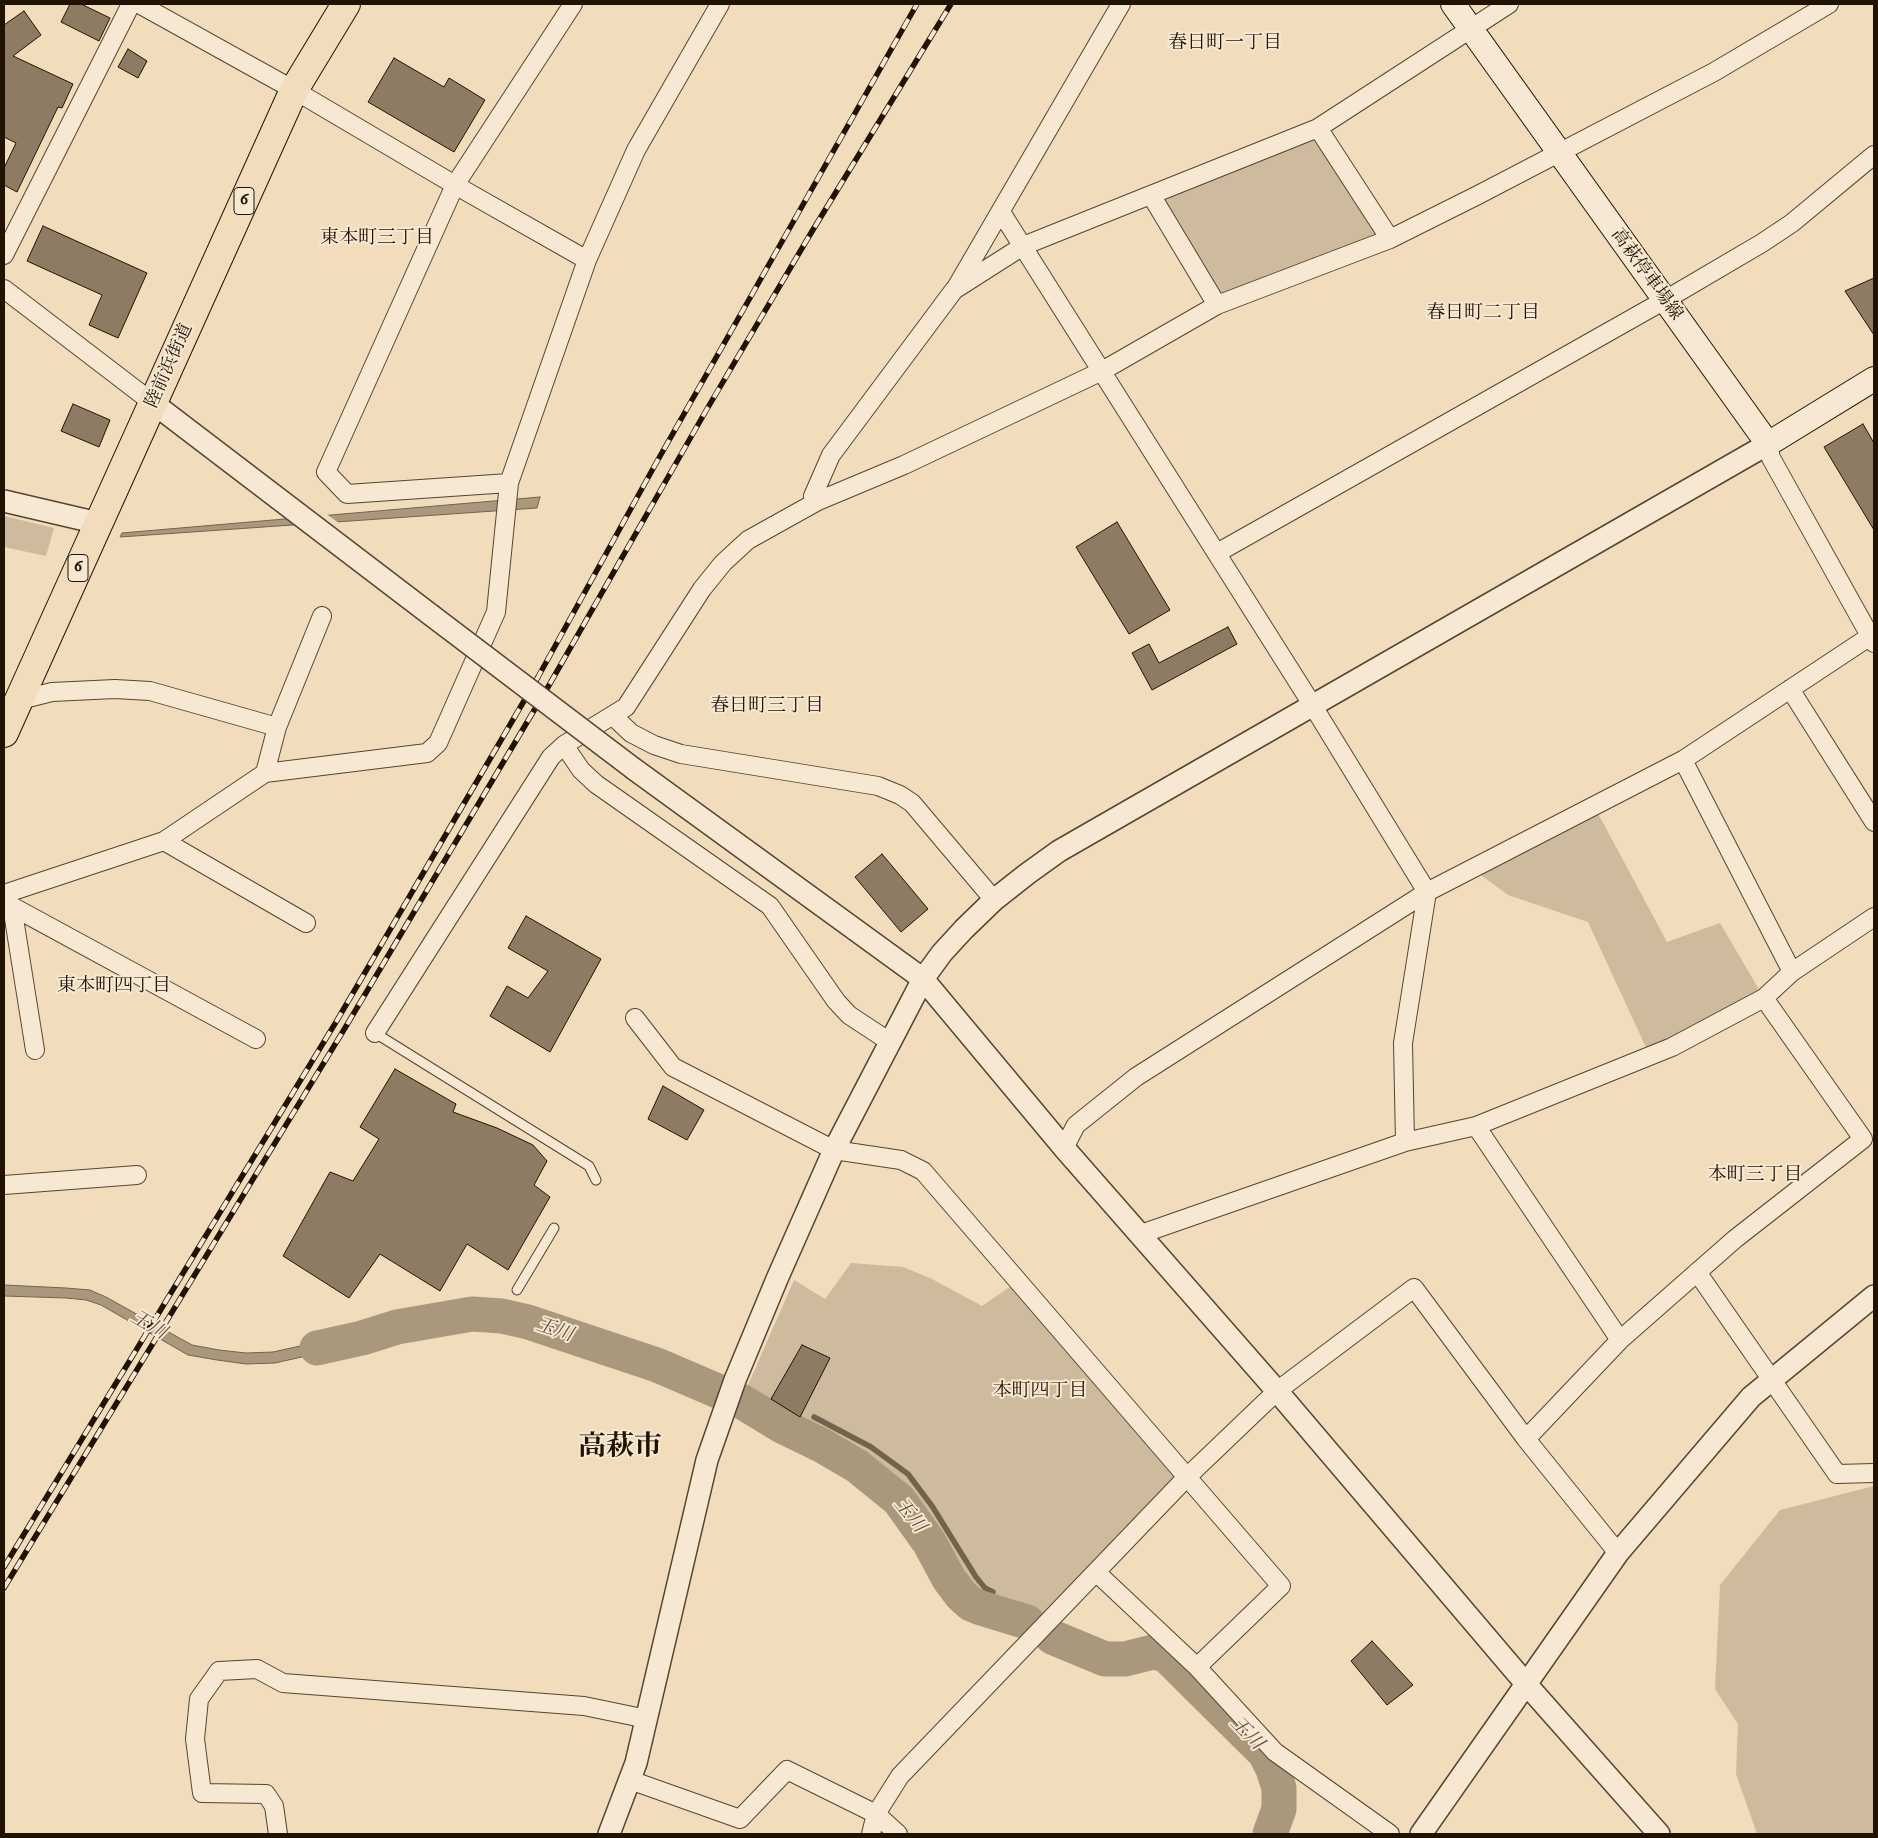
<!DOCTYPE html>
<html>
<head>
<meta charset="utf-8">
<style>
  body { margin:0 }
  #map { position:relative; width:1878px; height:1838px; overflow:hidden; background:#f1dcbc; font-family:"IM FELL Double Pica",serif }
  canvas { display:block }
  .frame { position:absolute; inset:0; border:5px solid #211302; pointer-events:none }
</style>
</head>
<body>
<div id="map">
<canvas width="1878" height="1838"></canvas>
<div class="frame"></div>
</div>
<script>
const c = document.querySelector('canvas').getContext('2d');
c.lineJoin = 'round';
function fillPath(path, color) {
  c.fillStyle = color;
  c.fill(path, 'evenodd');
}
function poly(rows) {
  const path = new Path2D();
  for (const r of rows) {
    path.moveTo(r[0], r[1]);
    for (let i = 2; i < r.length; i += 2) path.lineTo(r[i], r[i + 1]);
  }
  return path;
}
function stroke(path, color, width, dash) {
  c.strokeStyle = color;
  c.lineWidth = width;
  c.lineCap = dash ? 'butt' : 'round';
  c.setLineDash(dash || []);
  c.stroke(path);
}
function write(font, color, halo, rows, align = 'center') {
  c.font = font + ' "IM FELL Double Pica","Noto Serif JP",serif';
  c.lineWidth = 4;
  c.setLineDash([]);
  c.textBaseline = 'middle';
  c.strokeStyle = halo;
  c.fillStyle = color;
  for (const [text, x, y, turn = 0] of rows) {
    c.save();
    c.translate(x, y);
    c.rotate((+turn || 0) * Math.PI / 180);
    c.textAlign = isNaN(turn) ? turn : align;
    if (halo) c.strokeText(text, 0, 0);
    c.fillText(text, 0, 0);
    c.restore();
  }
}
fillPath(poly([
  [1318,128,1390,239,1217,305,1151,195],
  [4,516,54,528,46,556,4,547],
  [1594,806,1667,942,1720,923,1764,998,1650,1056,1588,922,1508,895,1473,869],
  [851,1263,903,1267,932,1279,982,1306,1014,1284,1183,1480,1052,1617,1011,1617,971,1604,913,1520,885,1488,790,1428,741,1401,794,1280,825,1299],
  [1874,1486,1874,1834,1757,1834,1736,1774,1738,1724,1715,1689,1720,1585,1780,1510]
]), '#ceba9c');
const water = poly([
  [540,497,537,508,120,537,122,533,540,497],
  [4,1285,66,1288,90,1290,106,1297,192,1345,219,1350,246,1353,273,1352,362,1332,364,1343,275,1363,246,1364,217,1360,188,1355,101,1305,86,1300,66,1298,4,1296,4,1285]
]);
fillPath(water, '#aa987d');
stroke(water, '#73634c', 1);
fillPath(poly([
  [325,513,340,524,300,527,286,516]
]), '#f1dcbc');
stroke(poly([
  [814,1417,871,1447,908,1474,932,1506,976,1577,985,1588,993,1592]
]), '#73634c', 5.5);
stroke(poly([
  [317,1348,362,1338,397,1327,472,1314,502,1316,528,1322,657,1365,741,1401,782,1426,821,1445,857,1466,899,1500,929,1542,949,1579,961,1595,971,1604,981,1608,1027,1622],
  [1052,1637,1105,1659,1125,1659,1153,1652,1166,1655,1265,1753,1273,1769,1279,1788,1279,1809,1270,1834]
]), '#aa987d', 35);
const building = poly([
  [70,4,81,4,110,18,99,41,61,22,70,4],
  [24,11,41,35,13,56,73,84,62,108,58,107,17,192,4,185,4,168,16,143,4,137,4,25,24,11],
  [128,49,147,61,138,78,118,67,128,49],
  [394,58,444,87,449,78,485,100,454,152,368,102,394,58],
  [43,226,147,273,118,338,89,325,102,295,27,261,43,226],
  [1874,278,1874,335,1845,291,1874,278],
  [73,404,110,420,99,447,61,431,73,404],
  [1863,424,1874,443,1874,530,1824,447,1863,424],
  [1117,522,1170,610,1129,634,1076,547,1117,522],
  [1228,627,1237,644,1152,690,1132,653,1149,644,1159,663,1228,627],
  [882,854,928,909,901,932,855,877,882,854],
  [526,916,601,959,550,1052,490,1016,507,986,528,998,548,971,508,948,526,916],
  [395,1069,456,1104,453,1112,497,1128,533,1145,547,1161,534,1185,550,1197,508,1270,467,1244,440,1291,380,1254,349,1298,283,1256,330,1172,353,1181,379,1139,360,1127,395,1069],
  [663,1086,704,1110,687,1140,648,1119,663,1086],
  [802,1345,830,1358,800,1417,771,1399,802,1345],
  [1372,1641,1413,1685,1387,1705,1351,1661,1372,1641]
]);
fillPath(building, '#8d7c63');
stroke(building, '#211302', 1);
const service = poly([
  [375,1033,589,1166,596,1180],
  [517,1290,554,1228]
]);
const minor = poly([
  [139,4,294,90,455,185,587,260],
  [1318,128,1390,239],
  [1151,195,1217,305],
  [1001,212,1313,706,1427,892,1136,1077,1076,1125,1064,1148],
  [4,255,131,4],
  [957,286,1121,4],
  [4,289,153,403],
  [1768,444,1771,458,1874,643],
  [509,483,347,494,326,472,455,185,573,4],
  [818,501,813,496,831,455,954,290,1023,246,1318,128,1509,4],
  [1217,553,1665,300,1762,243,1792,223,1874,155],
  [1790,689,1874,822],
  [12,702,52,692,115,689,150,691,277,727],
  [613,716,631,733,654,745,681,754,878,786,900,795,912,803,994,900],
  [564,745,581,770,596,784,770,906,836,1001,849,1015,890,1042],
  [1683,760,1792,972],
  [265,773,277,727,322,616],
  [164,841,306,923],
  [4,894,164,841,265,773,427,753,438,743,496,612,509,483,587,260,636,150,720,4],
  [4,902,256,1039],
  [12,906,35,1050],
  [635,1018,673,1067,834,1150,901,1160,923,1171,1281,1586,1197,1667],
  [375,1033,551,757,564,745,626,707,702,589,723,563,748,540,818,501,904,465,1102,371,1217,305,1390,239,1478,195,1714,72,1829,4],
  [1476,1126,1620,1340],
  [1405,1142,1403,1043,1427,892,1683,760,1869,637],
  [4,1185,137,1175],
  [1141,1234,1405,1142,1476,1126,1672,1047,1764,998,1792,972,1874,917],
  [1697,1272,1837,1474,1874,1473],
  [1526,1439,1620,1340,1735,1239,1863,1139,1764,998],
  [1097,1573,1197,1667,1275,1752,1390,1834],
  [630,1780,740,1819,787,1770,876,1814,898,1834],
  [278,1834,274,1806,266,1794,202,1793,195,1739,199,1699,219,1671,257,1669,283,1683,584,1706,647,1719],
  [871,1834,876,1814,900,1776,1187,1477,1277,1391,1414,1288,1526,1439,1618,1553]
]);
const tertiary = poly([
  [153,403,431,615],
  [4,501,98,523],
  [634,769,923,979,1064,1148,1277,1391,1527,1685,1659,1834],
  [609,1834,636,1763,707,1460,735,1380,777,1279,834,1150,923,979,942,953,964,929,994,900,1027,874,1059,851,1768,444],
  [1421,1834,1618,1553,1751,1397,1874,1296]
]);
const secondary = poly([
  [1453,4,1768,444,1874,379]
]);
const trunk = poly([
  [4,733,294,90,346,4]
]);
stroke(service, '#554530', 11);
stroke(minor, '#554530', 20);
stroke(tertiary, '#554530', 24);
stroke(secondary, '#211302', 26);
stroke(trunk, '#211302', 30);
stroke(service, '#f6e8d3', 9);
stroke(minor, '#f6e8d3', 18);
stroke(tertiary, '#f6e8d3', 21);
stroke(secondary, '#f6e8d3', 24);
stroke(trunk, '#f1dcbc', 28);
const rail = poly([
  [4,1567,336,1022,538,677,655,465,917,4],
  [4,1588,345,1028,548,687,707,409,811,233,951,4]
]);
stroke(rail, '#211302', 5.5);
stroke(rail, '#f6e8d3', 4, [11]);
const tertiaryBridge = poly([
  [431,615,634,769]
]);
stroke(tertiaryBridge, '#554530', 24, []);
stroke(tertiaryBridge, '#f6e8d3', 21);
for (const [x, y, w] of [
  [244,201,20],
  [78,568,20]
]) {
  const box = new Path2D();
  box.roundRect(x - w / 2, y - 13.5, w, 27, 4);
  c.fillStyle = '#f6e8d3';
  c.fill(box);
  stroke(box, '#211302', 1);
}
write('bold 16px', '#211302', null, [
  ["6",244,201],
  ["6",78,568]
]);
write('18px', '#211302', '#f6e8d3', [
  ["高萩停車場線",1646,275,54],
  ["陸前浜街道",170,366,-66]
]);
write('19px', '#211302', '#f6e8d3', [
  ["春日町一丁目",1225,44],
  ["東本町三丁目",377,239],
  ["春日町二丁目",1483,314],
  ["春日町三丁目",767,707],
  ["東本町四丁目",114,987],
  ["本町三丁目",1755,1176],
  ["本町四丁目",1040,1392]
]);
write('italic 19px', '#5f4f39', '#f6e8d3', [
  ["玉川",148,1326,30],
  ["玉川",554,1331,18],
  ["玉川",909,1516,51],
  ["玉川",1246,1734,46]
]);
write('bold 28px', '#211302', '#f6e8d3', [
  ["高萩市",620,1449]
]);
</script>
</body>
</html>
